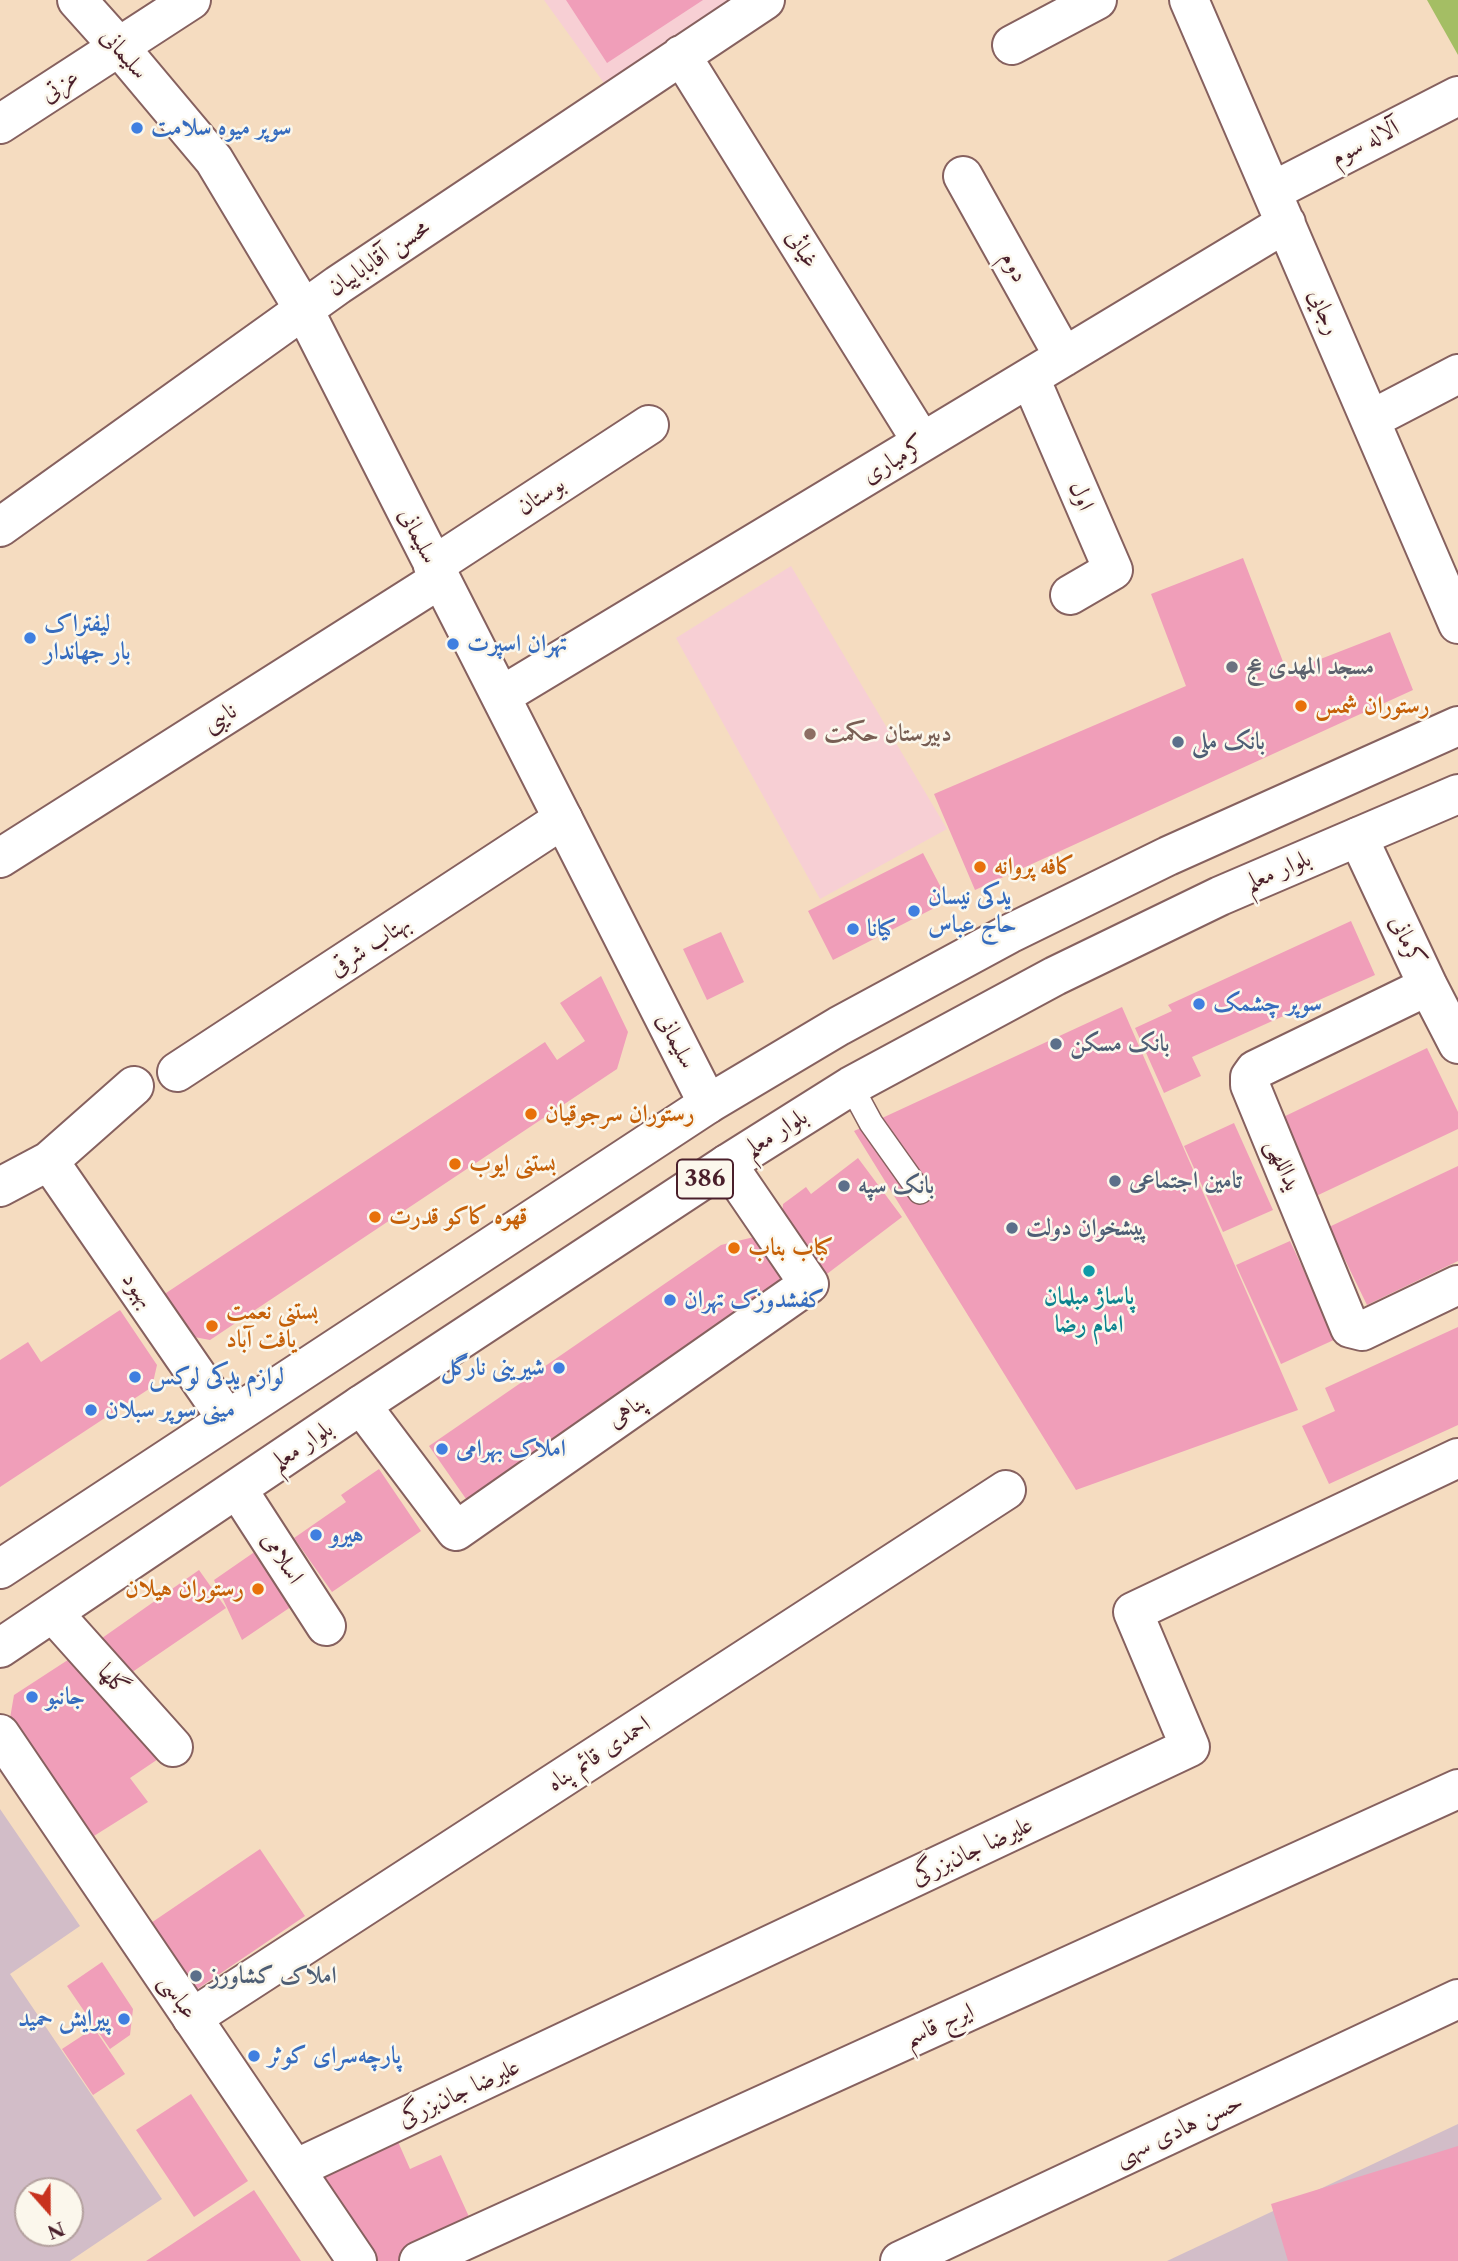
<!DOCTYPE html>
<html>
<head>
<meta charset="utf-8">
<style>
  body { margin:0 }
  #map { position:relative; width:1458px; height:2261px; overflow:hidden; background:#f5dcc0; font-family:"Libre Caslon Text",serif }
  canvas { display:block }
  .north { position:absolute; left:14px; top:2177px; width:70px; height:70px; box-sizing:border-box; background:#fbf7ec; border:2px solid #b4a19f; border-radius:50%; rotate:159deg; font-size:19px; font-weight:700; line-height:28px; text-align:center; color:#4a1f2b }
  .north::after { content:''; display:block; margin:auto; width:24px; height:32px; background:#c8321e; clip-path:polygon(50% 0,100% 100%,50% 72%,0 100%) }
</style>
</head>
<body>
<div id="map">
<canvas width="1458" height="2261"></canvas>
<div class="north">N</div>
</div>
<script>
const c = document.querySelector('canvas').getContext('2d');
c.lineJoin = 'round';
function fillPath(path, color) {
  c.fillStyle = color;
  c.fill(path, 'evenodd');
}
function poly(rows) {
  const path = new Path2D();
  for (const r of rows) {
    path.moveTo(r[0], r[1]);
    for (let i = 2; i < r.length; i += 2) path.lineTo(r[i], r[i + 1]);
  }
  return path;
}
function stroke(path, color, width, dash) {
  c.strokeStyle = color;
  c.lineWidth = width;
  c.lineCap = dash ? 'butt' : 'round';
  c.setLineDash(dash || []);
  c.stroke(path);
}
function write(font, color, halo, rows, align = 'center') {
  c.font = font + ' "Libre Caslon Text",Amiri,serif';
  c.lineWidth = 5;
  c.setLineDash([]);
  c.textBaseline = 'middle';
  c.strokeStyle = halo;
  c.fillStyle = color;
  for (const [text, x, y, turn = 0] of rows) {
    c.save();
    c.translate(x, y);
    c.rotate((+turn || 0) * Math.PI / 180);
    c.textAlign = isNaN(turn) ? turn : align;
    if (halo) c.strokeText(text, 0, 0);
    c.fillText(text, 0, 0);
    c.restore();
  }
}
fillPath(poly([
  [544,0,749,0,609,90],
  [791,566,947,829,820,899,676,638]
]), '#f7cfd4');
fillPath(poly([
  [0,1809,80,1926,10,1974,162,2199,70,2261,0,2261],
  [70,2191,70,2233,28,2233,28,2191],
  [1458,2124,1458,2261,1167,2261]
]), '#d2bdc8');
fillPath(poly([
  [1427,0,1458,0,1458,55]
]), '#a4be64');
fillPath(poly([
  [566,0,703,0,607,63],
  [1243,558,1287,672,1390,632,1413,690,975,890,934,794,1186,686,1151,594],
  [923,853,948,901,833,960,808,911],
  [1351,921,1375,975,1192,1057,1201,1076,1164,1093,1135,1028,1172,1011,1168,1005],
  [721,932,744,982,707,1000,683,949],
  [601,976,628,1032,617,1069,210,1340,189,1336,163,1295,545,1042,557,1060,585,1041,560,1003],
  [1122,1007,1298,1410,1076,1490,854,1131],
  [1427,1048,1458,1112,1458,1129,1314,1197,1277,1120],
  [1234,1123,1273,1210,1223,1232,1184,1146],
  [858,1158,902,1217,819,1280,781,1229,783,1204,806,1187,811,1194],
  [1458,1166,1458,1261,1367,1305,1329,1227],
  [754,1237,788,1287,471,1506,429,1446,721,1245],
  [1290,1241,1336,1339,1281,1364,1236,1265],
  [120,1310,157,1365,152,1387,0,1487,0,1360,28,1342,41,1362],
  [1458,1327,1458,1425,1329,1484,1302,1426,1335,1411,1325,1388],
  [379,1469,421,1531,332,1592,294,1538,346,1502,341,1495],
  [266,1544,304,1598,242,1640,214,1580],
  [199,1570,226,1608,125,1677,95,1643],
  [77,1654,167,1753,130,1778,148,1802,86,1841,8,1730,14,1695],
  [260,1849,305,1916,193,1992,148,1925],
  [102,1962,133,2009,130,2035,110,2049,67,1986],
  [94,2028,125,2074,93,2095,62,2049],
  [191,2094,248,2181,194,2217,136,2130],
  [395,2135,410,2169,441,2155,475,2230,408,2261,368,2261,314,2172],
  [1458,2146,1458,2261,1288,2261,1271,2204],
  [254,2190,301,2261,146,2261,166,2248]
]), '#f09eb9');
const lane = poly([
  [851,1086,871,1123,920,1192]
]);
const street = poly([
  [1189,0,1458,624],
  [1012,45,1097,0],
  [681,55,922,442],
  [0,124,191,0],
  [963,176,1064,357],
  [1273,191,1458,96],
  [1030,378,1113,570,1070,595],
  [1370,420,1458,374],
  [0,527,338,285,765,0],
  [433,566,649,425],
  [501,696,1286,223],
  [1358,837,1428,986,1458,1044],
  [0,858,440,579],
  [1428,986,1255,1070,1250,1077,1250,1085,1350,1328,1362,1331,1458,1285],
  [177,1072,563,819],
  [49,1161,227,1419],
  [0,1187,49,1161,134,1086],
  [361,1405,456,1531,809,1284,727,1164],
  [238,1490,326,1626],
  [53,1613,173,1747],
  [192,2018,1006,1490],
  [295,2169,1190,1747,1133,1612,1458,1458],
  [419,2261,1458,1789],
  [900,2261,1458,1999]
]);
const secondary = poly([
  [77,0,120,48,214,160,304,310,708,1104],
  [0,1734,357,2261]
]);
const primary = poly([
  [0,1569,708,1104,839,1026,1009,934,1168,856,1458,726],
  [0,1648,361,1405,727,1164,851,1086,1055,976,1220,896,1458,794]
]);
stroke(lane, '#86615f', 26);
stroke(street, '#86615f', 42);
stroke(secondary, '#86615f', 42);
stroke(primary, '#86615f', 42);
stroke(lane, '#fff', 23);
stroke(street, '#fff', 38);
stroke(secondary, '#fff', 38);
stroke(primary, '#fff', 38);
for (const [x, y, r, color] of [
  [137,128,7,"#3f7fe0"],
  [30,638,7,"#3f7fe0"],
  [453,644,7,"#3f7fe0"],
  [1232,667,7,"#6b7280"],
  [1301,706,7,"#e8710a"],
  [810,734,7,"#8d6e63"],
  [1178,742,7,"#5c6f8a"],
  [980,867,7,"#e8710a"],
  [914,911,7,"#3f7fe0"],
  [853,929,7,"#3f7fe0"],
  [1199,1004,7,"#3f7fe0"],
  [1056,1044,7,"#5c6f8a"],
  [531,1114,7,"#e8710a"],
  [455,1164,7,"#e8710a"],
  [1115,1181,7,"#5c6f8a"],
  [844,1186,7,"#5c6f8a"],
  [375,1217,7,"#e8710a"],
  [1012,1228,7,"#5c6f8a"],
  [734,1248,7,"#e8710a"],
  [1089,1271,7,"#0f9aa8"],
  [670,1300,7,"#3f7fe0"],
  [212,1326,7,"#e8710a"],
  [559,1368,7,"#3f7fe0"],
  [135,1377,7,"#3f7fe0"],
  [91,1410,7,"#3f7fe0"],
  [442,1449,7,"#3f7fe0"],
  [316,1535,7,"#3f7fe0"],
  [258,1589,7,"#e8710a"],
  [32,1697,7,"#3f7fe0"],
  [196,1976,7,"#5c6f8a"],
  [124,2019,7,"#3f7fe0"],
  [254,2056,7,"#3f7fe0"]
]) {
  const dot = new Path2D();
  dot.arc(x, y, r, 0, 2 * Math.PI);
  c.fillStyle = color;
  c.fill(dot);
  stroke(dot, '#fbf7ec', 2.5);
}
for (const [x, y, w] of [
  [705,1179,56]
]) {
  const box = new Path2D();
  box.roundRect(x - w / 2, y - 19.5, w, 39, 5);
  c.fillStyle = '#fbf7ec';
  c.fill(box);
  stroke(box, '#4a1f2b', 2);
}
write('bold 23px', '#4a1f2b', null, [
  ["386",705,1179]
]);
write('24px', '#4a1f2b', '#fbf7ec', [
  ["سلیمانی",124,54,49],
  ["عزتی",60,86,-33],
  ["آلاله سوم",1365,143,-27],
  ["غیاثی",802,249,58],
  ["محسن آقاباباییان",379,258,-34],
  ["دوم",1014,267,61],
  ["رجایی",1324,312,67],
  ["کرمیاری",894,460,-31],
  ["بوستان",541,496,-33],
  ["اول",1081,496,67],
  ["سلیمانی",418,536,63],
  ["نایبی",220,718,-32],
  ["بلوار معلم",1278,871,-23],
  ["کرمانی",1407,941,65],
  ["بهتاب شرقی",370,946,-33],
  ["سلیمانی",676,1041,63],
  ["بلوار معلم",776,1133,-32],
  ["یداللهی",1283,1165,67],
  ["بهبود",138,1290,55],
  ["پناهی",627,1411,-35],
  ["بلوار معلم",302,1446,-34],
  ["اسلامی",282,1558,57],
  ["گلها",113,1680,48],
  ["احمدی قائم پناه",599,1754,-33],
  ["علیرضا جان‌بزرگی",972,1851,-25],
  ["عباسی",178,1997,56],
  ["ایرج قاسم",939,2025,-24],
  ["علیرضا جان‌بزرگی",459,2093,-25],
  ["حسن هادی سهی",1179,2130,-25]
]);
write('bold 24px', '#366cbe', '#fbf7ec', [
  ["سوپر میوه سلامت",151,128],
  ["لیفتراک",44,624],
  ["بار جهاندار",44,652],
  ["تهران اسپرت",467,644],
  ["یدکی نیسان",928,897],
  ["حاج عباس",928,925],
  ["کیانا",867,929],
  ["سوپر چشمک",1213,1004],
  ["کفشدوزک تهران",684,1300],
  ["شیرینی نارگل",545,1368,"right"],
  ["لوازم یدکی لوکس",149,1377],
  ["مینی سوپر سبلان",105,1410],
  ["املاک بهرامی",456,1449],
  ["هیرو",330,1535],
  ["جانبو",46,1697],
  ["پیرایش حمید",110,2019,"right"],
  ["پارچه‌سرای کوثر",268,2056]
], 'left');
write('bold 24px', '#5b616d', '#fbf7ec', [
  ["مسجد المهدی عج",1246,667]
], 'left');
write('bold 24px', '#c56008', '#fbf7ec', [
  ["رستوران شمس",1315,706],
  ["کافه پروانه",994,867],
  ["رستوران سرجوقیان",545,1114],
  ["بستنی ایوب",469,1164],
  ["قهوه کاکو قدرت",389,1217],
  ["کباب بناب",748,1248],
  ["بستنی نعمت",226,1312],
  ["یافت آباد",226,1340],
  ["رستوران هیلان",244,1589,"right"]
], 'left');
write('bold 24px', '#785e54', '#fbf7ec', [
  ["دبیرستان حکمت",824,734]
], 'left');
write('bold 24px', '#4e5e75', '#fbf7ec', [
  ["بانک ملی",1192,742],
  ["بانک مسکن",1070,1044],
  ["تامین اجتماعی",1129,1181],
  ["بانک سپه",858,1186],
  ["پیشخوان دولت",1026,1228],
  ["املاک کشاورز",210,1976]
], 'left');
write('bold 24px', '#0d838f', '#fbf7ec', [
  ["پاساژ مبلمان",1089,1297],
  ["امام رضا",1089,1325]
]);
</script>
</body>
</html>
